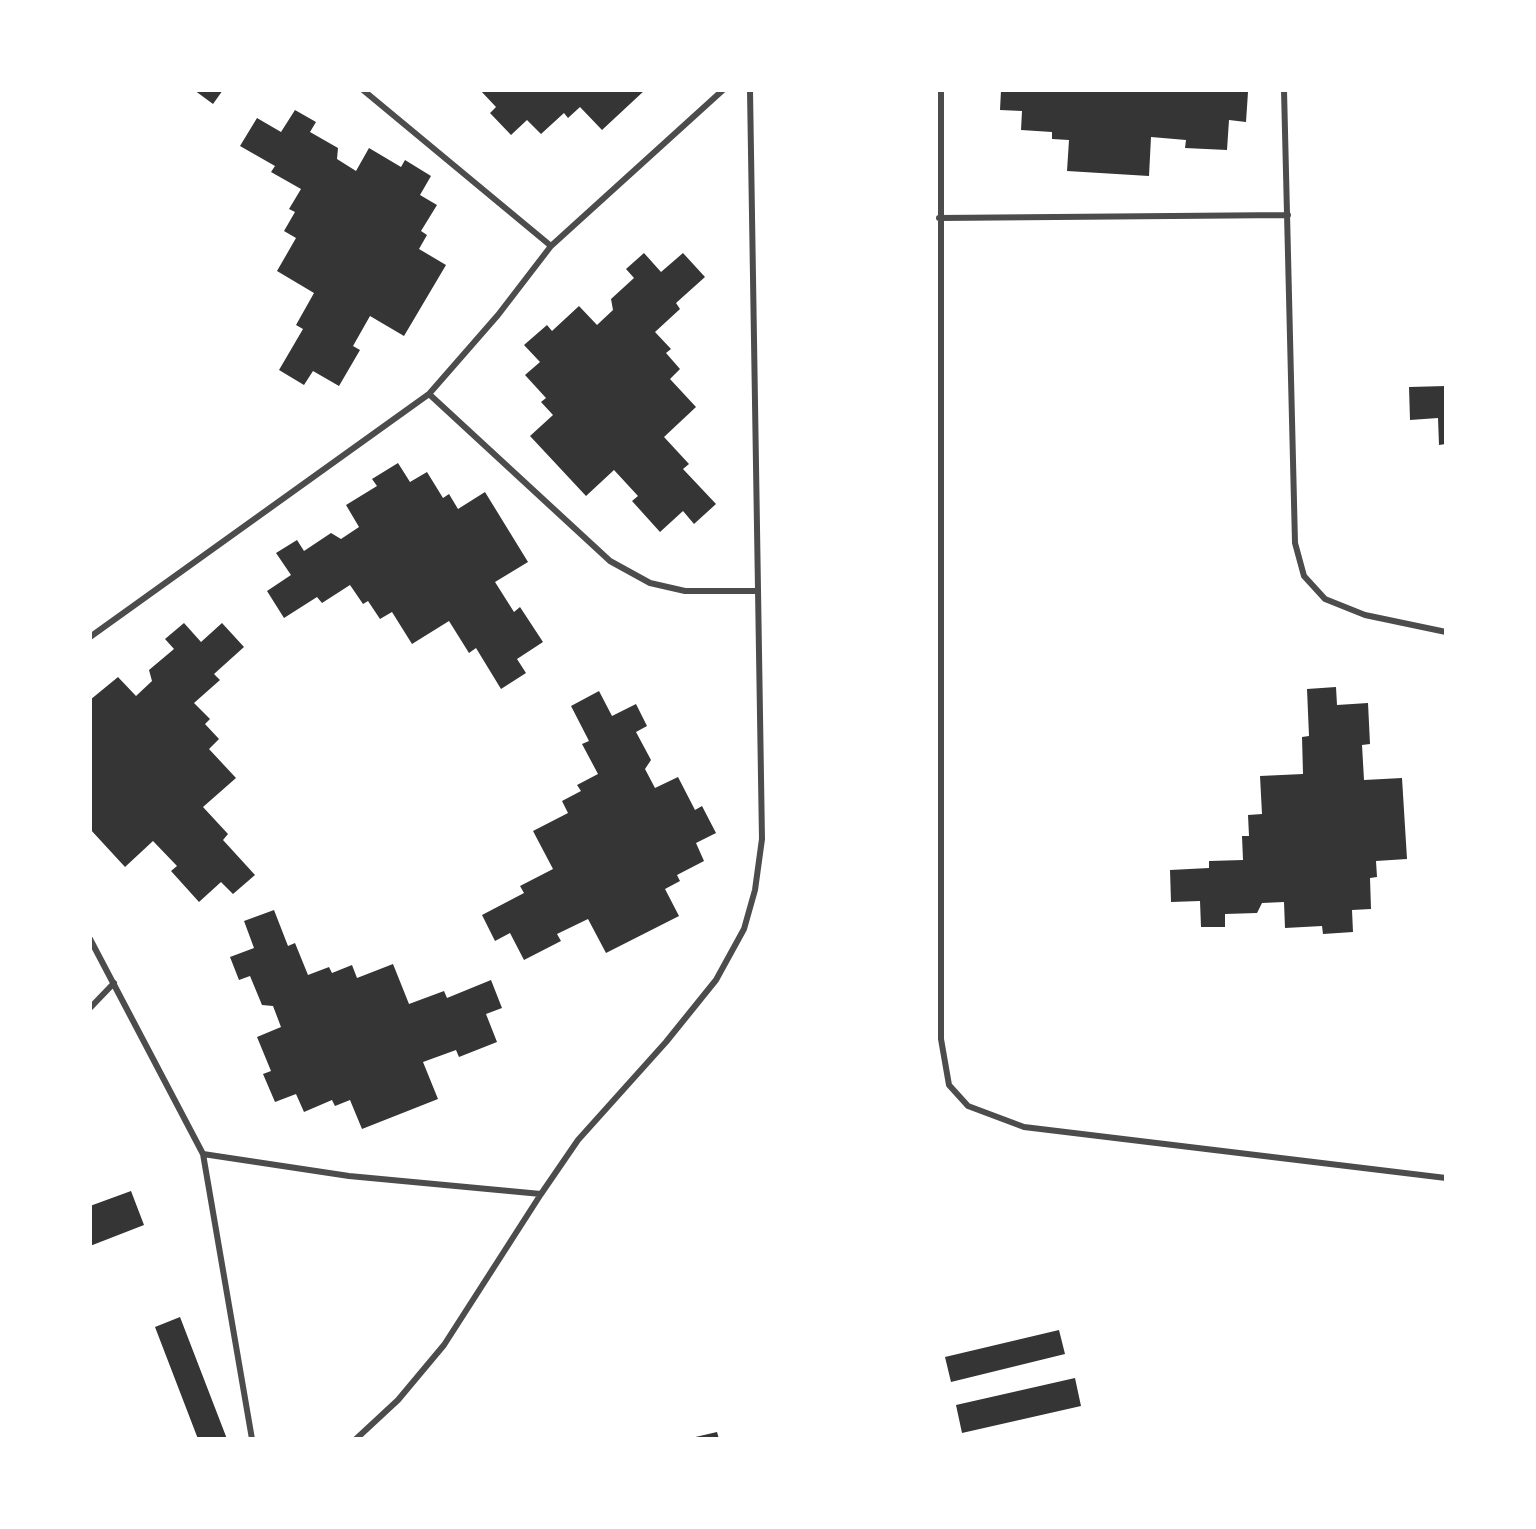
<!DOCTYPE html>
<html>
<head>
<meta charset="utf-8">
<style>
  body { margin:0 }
  #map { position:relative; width:1536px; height:1529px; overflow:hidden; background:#fff; font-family:Literata,serif }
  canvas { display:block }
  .frame { position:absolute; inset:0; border:92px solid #fff; pointer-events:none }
</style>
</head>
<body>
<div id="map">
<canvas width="1536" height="1529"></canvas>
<div class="frame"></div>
</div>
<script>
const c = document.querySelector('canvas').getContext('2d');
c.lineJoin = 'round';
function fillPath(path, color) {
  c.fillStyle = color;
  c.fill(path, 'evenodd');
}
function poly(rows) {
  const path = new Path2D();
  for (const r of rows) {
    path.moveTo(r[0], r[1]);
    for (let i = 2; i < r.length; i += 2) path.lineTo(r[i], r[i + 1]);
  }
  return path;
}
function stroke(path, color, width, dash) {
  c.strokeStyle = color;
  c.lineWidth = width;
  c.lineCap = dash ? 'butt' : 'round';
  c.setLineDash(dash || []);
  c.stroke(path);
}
fillPath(poly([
  [194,90,223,90,213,104],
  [480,90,645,90,602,130,580,107,568,118,564,113,541,134,527,120,511,135,490,113,496,107],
  [1001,90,1248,92,1246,122,1229,120,1227,150,1185,148,1186,140,1151,137,1149,176,1067,171,1069,140,1052,139,1052,132,1021,130,1022,111,1000,110],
  [295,110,316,122,310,132,338,148,337,159,356,171,369,148,401,167,405,160,431,176,420,195,437,205,421,231,427,235,419,249,446,265,404,336,370,316,353,346,360,350,339,386,313,371,304,385,279,370,303,329,296,325,314,293,277,271,296,238,284,231,295,212,289,209,301,189,271,172,275,166,240,146,257,118,281,132],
  [644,253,661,272,683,253,705,277,676,303,680,309,655,332,671,349,666,353,680,369,670,379,696,407,664,437,689,464,683,469,716,504,694,524,683,511,660,532,632,501,638,496,614,470,586,496,530,436,553,415,541,402,546,398,525,375,540,362,524,345,547,325,552,331,579,306,597,325,613,310,611,299,634,278,626,269],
  [1446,386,1446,444,1439,445,1438,418,1410,420,1409,387],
  [398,463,410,482,427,472,443,498,449,494,458,509,485,492,528,562,495,582,514,612,520,607,543,642,517,659,526,673,501,689,476,648,469,653,449,621,412,644,392,612,380,619,368,601,363,604,350,585,322,603,317,597,284,618,267,591,291,575,276,553,297,540,304,551,331,533,341,539,359,527,346,505,377,486,372,479],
  [184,623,201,642,222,623,244,647,214,674,220,680,194,703,210,719,205,724,219,739,209,749,236,778,203,807,228,834,223,840,255,875,233,894,221,882,199,902,171,871,177,866,153,841,125,867,90,829,90,700,118,677,136,696,152,681,149,670,174,649,165,639],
  [1336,687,1337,705,1368,703,1370,744,1362,745,1364,780,1402,778,1407,859,1376,861,1377,877,1370,878,1371,909,1352,910,1353,932,1323,934,1322,926,1285,928,1284,902,1262,903,1257,913,1225,914,1225,927,1201,927,1200,901,1171,902,1170,870,1209,868,1209,861,1243,860,1242,836,1249,836,1248,815,1262,814,1260,776,1303,774,1302,737,1309,736,1307,689],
  [599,691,612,716,636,704,647,726,636,732,651,760,645,769,655,788,678,777,695,810,702,806,716,833,696,843,704,861,677,875,680,881,665,889,679,916,606,953,588,919,557,934,561,941,524,960,510,933,495,941,482,915,524,893,520,886,553,869,533,831,568,813,562,801,581,791,577,785,598,774,582,744,589,741,571,706],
  [274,910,288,946,295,943,308,975,329,967,332,973,352,965,357,978,393,964,409,1004,444,991,447,998,491,980,502,1008,486,1014,497,1042,459,1057,456,1050,423,1062,438,1099,362,1129,350,1100,335,1106,332,1100,304,1112,296,1094,275,1102,263,1074,271,1071,257,1037,281,1027,273,1006,262,1005,250,976,239,980,230,957,254,948,244,921],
  [131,1191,144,1225,90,1246,90,1206],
  [180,1317,227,1439,198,1439,155,1327],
  [1059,1330,1065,1354,951,1382,945,1357],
  [1075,1378,1081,1406,962,1433,956,1405],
  [717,1432,719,1439,691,1439,691,1438]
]), '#353535');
stroke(poly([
  [363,90,551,246],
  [941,90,941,1039,949,1085,968,1106,1024,1127,1446,1178],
  [1284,90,1295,543,1304,576,1325,599,1365,615,1446,632],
  [939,218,1288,215],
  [429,394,610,561,650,583,685,591,758,591],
  [90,637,429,394,498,315,551,246,723,90],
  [90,939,203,1154,252,1439],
  [90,1008,114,983],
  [203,1154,349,1176,541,1194],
  [356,1439,398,1400,444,1345,541,1194,578,1140,666,1042,716,980,744,929,755,890,762,839,750,90]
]), '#4c4c4c', 6);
</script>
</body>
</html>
